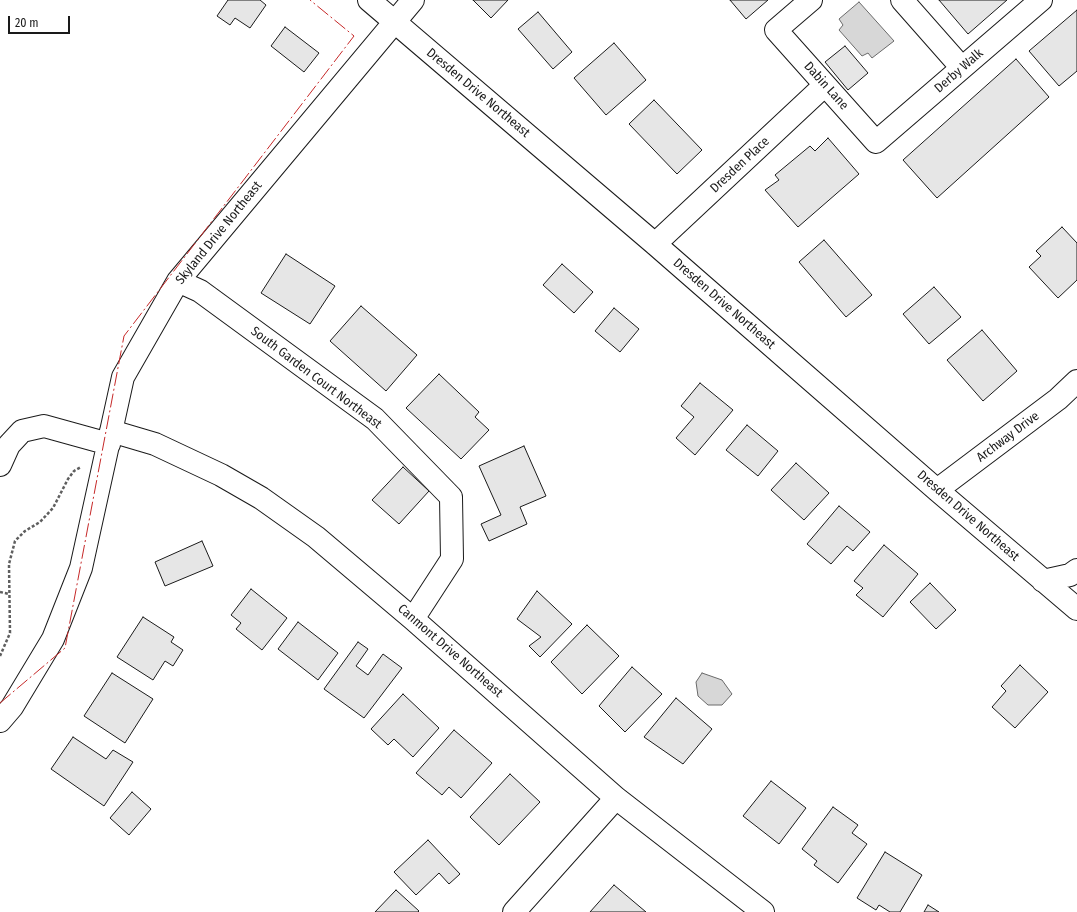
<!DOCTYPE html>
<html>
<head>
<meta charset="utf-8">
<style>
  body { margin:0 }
  #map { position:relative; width:1077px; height:912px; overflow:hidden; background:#fff; font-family:"Fira Sans Condensed",sans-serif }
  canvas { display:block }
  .scale { position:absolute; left:8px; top:16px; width:62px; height:18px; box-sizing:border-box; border:2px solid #1a1a1a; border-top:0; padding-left:5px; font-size:12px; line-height:14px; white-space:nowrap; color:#1a1a1a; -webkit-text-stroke:3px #fff; paint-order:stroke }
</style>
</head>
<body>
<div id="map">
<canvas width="1077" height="912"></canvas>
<div class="scale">20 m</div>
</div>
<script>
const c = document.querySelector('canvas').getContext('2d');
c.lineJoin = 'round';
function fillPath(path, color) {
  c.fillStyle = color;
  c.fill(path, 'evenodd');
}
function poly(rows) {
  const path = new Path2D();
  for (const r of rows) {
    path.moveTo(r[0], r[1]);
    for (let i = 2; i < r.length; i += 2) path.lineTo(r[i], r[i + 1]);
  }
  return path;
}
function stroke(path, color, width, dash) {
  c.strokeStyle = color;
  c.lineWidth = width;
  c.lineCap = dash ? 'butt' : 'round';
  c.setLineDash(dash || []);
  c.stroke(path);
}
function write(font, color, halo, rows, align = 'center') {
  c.font = font + ' "Fira Sans Condensed",sans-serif';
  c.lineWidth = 3;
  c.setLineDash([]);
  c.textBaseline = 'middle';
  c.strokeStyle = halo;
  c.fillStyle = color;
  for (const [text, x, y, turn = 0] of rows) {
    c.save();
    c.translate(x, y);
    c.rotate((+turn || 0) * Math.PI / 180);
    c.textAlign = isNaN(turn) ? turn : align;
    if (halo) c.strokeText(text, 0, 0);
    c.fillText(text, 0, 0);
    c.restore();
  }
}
const water = poly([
  [859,2,894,41,872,58,868,53,862,56,839,30,843,25,839,19,859,2],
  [702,673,722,680,732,694,722,705,708,705,698,696,696,682,702,673]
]);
fillPath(water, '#d7d7d7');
stroke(water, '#6a6a6a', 1);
const building = poly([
  [228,0,260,0,266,5,250,28,235,18,230,25,217,16,228,0],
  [473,0,508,0,491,18,473,0],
  [730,0,768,0,746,19,730,0],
  [939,0,1007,0,968,34,939,0],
  [1077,10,1077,71,1059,86,1029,51,1077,10],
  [538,12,572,52,553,69,518,29,538,12],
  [285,27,319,53,304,72,271,46,285,27],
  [614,43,646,80,606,115,574,78,614,43],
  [845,46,868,73,848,90,825,62,845,46],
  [1016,59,1049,97,937,198,903,160,1016,59],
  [654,100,702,150,677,174,629,124,654,100],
  [828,138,859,174,798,227,765,190,779,180,775,175,810,146,815,151,828,138],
  [1062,227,1077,243,1077,280,1058,298,1029,267,1041,256,1036,251,1062,227],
  [824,240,872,295,846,317,799,262,824,240],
  [286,254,335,286,310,324,261,293,286,254],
  [562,264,593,292,574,313,543,285,562,264],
  [934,287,961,317,929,344,903,314,934,287],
  [361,306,417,355,386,391,330,341,361,306],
  [614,308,639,329,620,352,595,331,614,308],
  [982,330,1017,371,983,401,947,360,982,330],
  [439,374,479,412,475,417,489,430,461,459,406,408,439,374],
  [700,383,733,410,695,455,676,438,694,417,681,406,700,383],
  [747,425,778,451,758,476,726,450,747,425],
  [524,446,546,496,520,507,527,524,489,541,481,524,501,515,479,466,524,446],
  [796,463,829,493,804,520,771,490,796,463],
  [403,467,429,491,399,524,372,500,403,467],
  [839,506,870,532,853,551,847,546,831,564,807,544,839,506],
  [202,541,213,566,165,586,155,562,202,541],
  [884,545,918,574,883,617,856,595,863,588,854,581,884,545],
  [930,583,956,610,936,629,910,602,930,583],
  [251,589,287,618,262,650,236,629,241,623,231,615,251,589],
  [537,591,572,624,540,657,529,646,541,637,517,619,537,591],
  [143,617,174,637,171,642,183,650,173,666,165,661,153,680,117,657,143,617],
  [298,622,338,653,318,680,278,649,298,622],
  [587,625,619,656,582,694,551,662,587,625],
  [358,642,368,649,356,666,368,675,383,654,402,668,364,718,324,689,358,642],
  [1020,665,1048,692,1015,728,992,707,1006,691,1001,686,1020,665],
  [632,667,662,694,625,732,599,706,632,667],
  [112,673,153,699,125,743,84,716,112,673],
  [403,694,439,728,413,757,394,739,388,745,371,729,403,694],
  [676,698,712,729,683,764,644,737,676,698],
  [454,730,492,763,461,798,449,787,442,795,416,773,454,730],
  [73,737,106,759,113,750,133,762,104,806,51,769,73,737],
  [510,774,540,802,499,845,470,817,510,774],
  [771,781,806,808,779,844,743,816,771,781],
  [132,792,151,809,129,835,110,818,132,792],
  [833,807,858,825,852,833,867,844,838,883,814,865,817,861,802,849,833,807],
  [428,840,460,874,449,884,439,873,416,895,394,872,428,840],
  [885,852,922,875,900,912,890,912,879,905,876,910,857,898,885,852],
  [614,885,646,912,590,912,614,885],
  [396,890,419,911,418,912,375,912,396,890],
  [928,905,939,912,924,912,928,905]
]);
fillPath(building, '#e6e6e6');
stroke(building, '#1a1a1a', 1);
const minor = poly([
  [369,0,655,244,937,490,1077,609],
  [811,0,776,30,876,142,1041,0],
  [902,0,962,68],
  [655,244,825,85],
  [178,281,200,291,375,419,451,497,452,559,413,619],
  [111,431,155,444,221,475,261,498,316,537,413,619,616,798,763,912],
  [0,465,9,445,22,431,44,426,109,444],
  [937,490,1058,399,1077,381],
  [1043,581,1070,575,1077,570],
  [0,721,12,707,53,639,81,568,123,377,178,281,413,0],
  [514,912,616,798]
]);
stroke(minor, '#1a1a1a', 24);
stroke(poly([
  [0,592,9,594],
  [0,656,10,633,9,564,15,541,25,531,40,522,53,508,68,479,74,471,81,467]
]), '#5f5f5f', 2.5, [3, 2]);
stroke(minor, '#fff', 22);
stroke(poly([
  [0,703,65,648,124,336,354,36,310,0]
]), '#c62828', 1, [14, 3, 2, 3]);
write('13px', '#1a1a1a', '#fff', [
  ["Derby Walk",959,71,-41],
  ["Dabin Lane",826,86,48],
  ["Dresden Drive Northeast",478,93,40],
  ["Dresden Place",740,165,-43],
  ["Skyland Drive Northeast",219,233,-51],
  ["Dresden Drive Northeast",724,304,41],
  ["South Garden Court Northeast",316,378,37],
  ["Archway Drive",1008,437,-37],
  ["Dresden Drive Northeast",968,516,41],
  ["Canmont Drive Northeast",450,651,41]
]);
</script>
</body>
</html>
